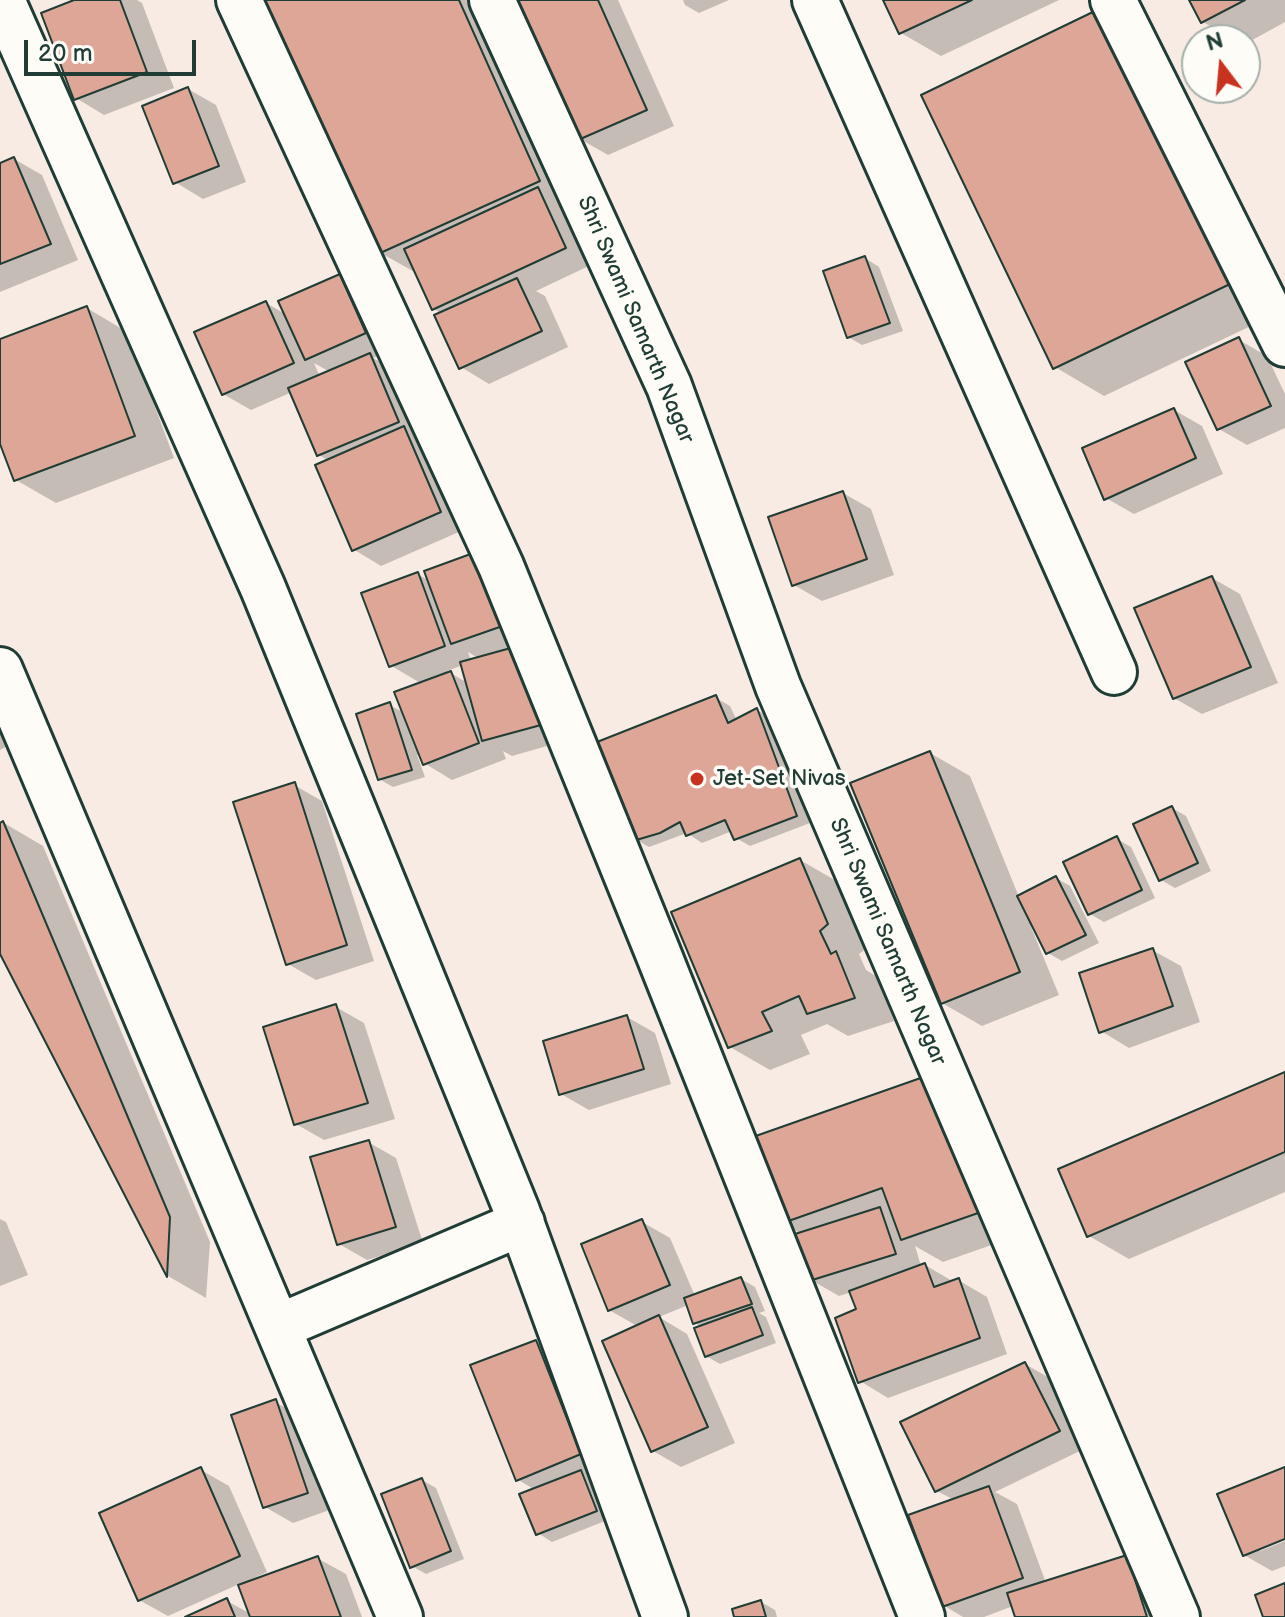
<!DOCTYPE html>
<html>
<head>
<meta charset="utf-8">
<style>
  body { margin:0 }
  #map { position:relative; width:1285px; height:1617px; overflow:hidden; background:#f7ebe4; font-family:"Balsamiq Sans",sans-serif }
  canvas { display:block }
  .north { position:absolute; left:1181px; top:24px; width:80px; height:80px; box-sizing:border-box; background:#fdfcf7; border:2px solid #a4b0a9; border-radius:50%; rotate:344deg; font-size:22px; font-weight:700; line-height:32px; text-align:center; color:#1f3d34 }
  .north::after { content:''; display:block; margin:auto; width:28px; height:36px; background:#c8321e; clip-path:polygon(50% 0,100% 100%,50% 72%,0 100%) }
  .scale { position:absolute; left:24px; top:40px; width:172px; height:36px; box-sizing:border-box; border:4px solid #1f3d34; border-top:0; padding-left:10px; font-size:24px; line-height:28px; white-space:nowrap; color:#1f3d34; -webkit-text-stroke:6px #fdfcf7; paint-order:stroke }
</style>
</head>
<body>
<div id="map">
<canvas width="1285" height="1617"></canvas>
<div class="north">N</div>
<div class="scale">20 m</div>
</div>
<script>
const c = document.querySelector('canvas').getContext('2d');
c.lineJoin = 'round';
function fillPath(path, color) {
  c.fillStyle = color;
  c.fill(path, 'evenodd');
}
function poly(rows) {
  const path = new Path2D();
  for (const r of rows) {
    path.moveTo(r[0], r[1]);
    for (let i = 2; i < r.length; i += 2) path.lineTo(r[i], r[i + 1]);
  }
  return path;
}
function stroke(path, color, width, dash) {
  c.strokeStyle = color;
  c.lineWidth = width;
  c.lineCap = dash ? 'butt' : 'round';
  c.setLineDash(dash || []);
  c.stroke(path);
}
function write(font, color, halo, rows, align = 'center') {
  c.font = font + ' "Balsamiq Sans",sans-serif';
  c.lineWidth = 7;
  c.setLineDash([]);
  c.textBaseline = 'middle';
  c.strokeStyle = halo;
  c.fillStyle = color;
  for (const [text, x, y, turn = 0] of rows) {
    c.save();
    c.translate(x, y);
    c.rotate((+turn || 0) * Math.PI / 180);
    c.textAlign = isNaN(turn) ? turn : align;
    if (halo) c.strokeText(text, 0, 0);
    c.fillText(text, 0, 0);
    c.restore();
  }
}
fillPath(poly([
  [79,0,137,0,142,3,174,88,104,115,76,98],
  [266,0,494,0,593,264,536,291,545,296,568,347,489,384,461,367,442,314,433,308,418,274,379,252],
  [516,0,618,0,674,126,608,155,580,139],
  [683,0,729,0,699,13,685,5],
  [885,0,1059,0,941,56,901,33],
  [1191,0,1285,0,1285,22,1245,44,1245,40,1234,40,1203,22],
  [1146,40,1278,313,1104,396,1055,367],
  [188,89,216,105,246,182,203,199,175,182],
  [14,159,42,175,78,260,0,292,0,165],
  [865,258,879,267,903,331,862,345,848,337],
  [340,276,368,292,393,349,373,358,398,372,468,528,381,566,353,549,329,461,319,455,292,392,251,410,223,394,266,303,287,315],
  [314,363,330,372,320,377],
  [87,308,127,332,174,458,56,503,16,480,0,438,0,341],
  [1239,340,1267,356,1285,394,1285,428,1247,445,1219,429],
  [1174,410,1202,426,1223,474,1134,514,1106,498],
  [843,493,871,509,894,575,822,601,794,585],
  [487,550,568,740,512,756,503,751,506,759,452,780,424,763,420,754,417,755,425,777,393,787,379,779,389,705,405,713,422,684,390,665,417,574,430,581],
  [468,652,480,659,471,661],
  [463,665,468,683,447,671],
  [1212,578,1240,594,1278,683,1202,714,1174,698],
  [0,677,40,728,0,750],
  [716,698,730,706,737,721,757,710,771,718,810,823,750,846,736,838,732,831,702,843,687,833,649,847,635,839],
  [930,753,970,776,1019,897,1056,878,1070,886,1099,943,1062,961,1048,953,1034,925,1031,927,1059,995,982,1026,942,1003],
  [294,785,322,801,374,961,316,980,288,964],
  [1172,808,1186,816,1211,871,1175,888,1161,880],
  [4,823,43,846,210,1242,206,1298,168,1276,0,950,0,826],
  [1117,839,1131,847,1155,898,1104,922,1090,914],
  [800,860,840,883,867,948,859,954,866,970,876,976,894,1021,848,1036,827,1024,801,1035,810,1054,770,1070,730,1047],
  [1152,950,1181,966,1200,1022,1129,1048,1101,1031],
  [336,1007,364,1023,395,1119,324,1140,296,1124],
  [627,1017,655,1033,671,1084,589,1110,561,1094],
  [1285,1074,1285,1192,1129,1259,1089,1236],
  [932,1076,1020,1235,943,1262,915,1246,921,1266,925,1265,954,1282,958,1280,987,1297,1007,1354,888,1398,860,1381,859,1311,852,1292,839,1296,811,1280,801,1234,782,1222],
  [368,1142,396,1158,423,1243,367,1260,339,1244],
  [0,1219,6,1222,28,1275,0,1286],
  [642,1222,670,1238,695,1296,741,1279,755,1287,765,1311,759,1313,766,1317,776,1343,720,1364,706,1356,702,1327,695,1323,688,1305,659,1317,687,1334,735,1443,681,1467,653,1451,639,1327,609,1310],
  [536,1342,564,1358,608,1470,590,1478,595,1480,610,1519,552,1542,538,1533,535,1490,517,1479],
  [1025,1364,1053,1380,1086,1448,995,1492,1017,1504,1046,1583,1127,1558,1169,1617,1017,1617,1013,1606,984,1617,963,1617,943,1605,954,1500,937,1491],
  [275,1402,304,1418,335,1508,293,1523,265,1507],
  [1285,1469,1285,1537,1260,1547,1260,1551,1285,1541,1285,1566,1272,1571,1244,1555],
  [201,1470,229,1486,267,1572,252,1579,253,1582,317,1558,346,1574,362,1617,190,1617,227,1601,251,1614,239,1584,168,1616,139,1600],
  [422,1480,436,1488,464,1559,426,1574,412,1566],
  [761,1602,775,1610,777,1617,737,1617]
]), '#0003');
const building = poly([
  [74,0,120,0,147,72,74,100,41,13,74,0],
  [263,0,459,0,540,181,378,254,263,0],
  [514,0,598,0,647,110,578,140,514,0],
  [883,0,972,0,899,34,883,0],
  [1189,0,1245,0,1201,23,1189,0],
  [1097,10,1230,284,1053,369,921,95,1097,10],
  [188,87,219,166,173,184,142,106,188,87],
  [14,157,51,244,0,264,0,163,14,157],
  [538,187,566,248,432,310,404,249,538,187],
  [865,256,890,323,847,338,823,271,865,256],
  [340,274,366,333,305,360,278,301,340,274],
  [517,278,542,331,459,369,434,315,517,278],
  [266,301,294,363,222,395,194,332,266,301],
  [87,306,135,436,14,481,0,444,0,339,87,306],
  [1239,337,1271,406,1217,430,1185,362,1239,337],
  [370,353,399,422,317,456,288,388,370,353],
  [1174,408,1196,458,1104,500,1082,448,1174,408],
  [404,426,441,512,352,551,315,465,404,426],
  [843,491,867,559,792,586,768,517,843,491],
  [487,548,514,622,451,644,424,571,487,548],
  [418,572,445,646,389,667,361,593,418,572],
  [1212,576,1251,667,1173,699,1134,608,1212,576],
  [518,646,541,725,482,741,460,662,518,646],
  [451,671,479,743,423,765,394,692,451,671],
  [716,695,728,723,757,708,797,816,734,840,725,820,686,836,680,822,660,833,633,841,597,742,716,695],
  [390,702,412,770,378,780,356,714,390,702],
  [930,751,1020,972,941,1004,850,783,930,751],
  [295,782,347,945,286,965,233,802,295,782],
  [1172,806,1198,863,1159,881,1133,824,1172,806],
  [3,821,170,1217,167,1277,0,954,0,823,3,821],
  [1117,836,1142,890,1088,915,1063,862,1117,836],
  [800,858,828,924,820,931,831,954,836,951,855,998,807,1014,799,996,762,1012,772,1031,728,1048,671,912,800,858],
  [1056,876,1086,935,1046,954,1017,896,1056,876],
  [1153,948,1173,1006,1099,1033,1079,973,1153,948],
  [336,1004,368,1103,294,1125,263,1027,336,1004],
  [627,1015,644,1069,559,1095,543,1041,627,1015],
  [1285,1072,1285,1152,1087,1237,1058,1169,1285,1072],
  [932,1074,981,1212,901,1240,882,1188,780,1224,750,1138,932,1074],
  [369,1140,396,1227,337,1245,310,1157,369,1140],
  [880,1207,896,1254,809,1281,795,1234,880,1207],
  [642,1219,670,1285,608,1311,581,1244,642,1219],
  [925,1263,934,1287,959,1278,980,1338,858,1383,835,1318,856,1309,849,1291,925,1263],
  [741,1277,752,1304,693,1324,684,1298,741,1277],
  [752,1307,763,1335,705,1357,694,1328,752,1307],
  [659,1315,708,1427,651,1452,602,1341,659,1315],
  [536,1340,581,1454,516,1481,470,1365,536,1340],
  [1025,1362,1060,1431,935,1492,900,1422,1025,1362],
  [276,1399,308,1493,263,1508,231,1415,276,1399],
  [201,1467,240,1556,138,1601,99,1513,201,1467],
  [1285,1467,1285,1539,1243,1556,1217,1494,1285,1467],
  [581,1470,597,1511,536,1535,519,1494,581,1470],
  [422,1478,451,1551,410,1568,381,1494,422,1478],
  [989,1486,1023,1578,942,1607,908,1515,989,1486],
  [1127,1555,1147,1617,1015,1617,1007,1593,1127,1555],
  [318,1556,341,1617,250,1617,238,1585,318,1556],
  [1285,1583,1285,1617,1263,1617,1255,1595,1285,1583],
  [227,1598,235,1617,185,1617,227,1598],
  [761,1600,766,1617,734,1617,732,1609,761,1600]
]);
fillPath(building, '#dea697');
stroke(building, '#1f3d34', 2);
const street = poly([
  [2,0,263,588,517,1211,665,1617],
  [239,0,501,566,658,953,922,1617],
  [492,0,669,386,778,686,1177,1617],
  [815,0,1114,672],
  [1113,0,1285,344],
  [0,670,400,1617],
  [278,1327,522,1223]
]);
stroke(street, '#1f3d34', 50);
stroke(street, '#fdfcf7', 44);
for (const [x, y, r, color] of [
  [697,779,8,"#c8321e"]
]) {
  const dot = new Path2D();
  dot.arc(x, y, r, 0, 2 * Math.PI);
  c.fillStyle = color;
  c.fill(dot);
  stroke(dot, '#fdfcf7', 3);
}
write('22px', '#1f3d34', '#fdfcf7', [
  ["Shri Swami Samarth Nagar",635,320,67],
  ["Shri Swami Samarth Nagar",887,942,67]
]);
write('22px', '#1f3d34', '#fdfcf7', [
  ["Jet-Set Nivas",713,779]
], 'left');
</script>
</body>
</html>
